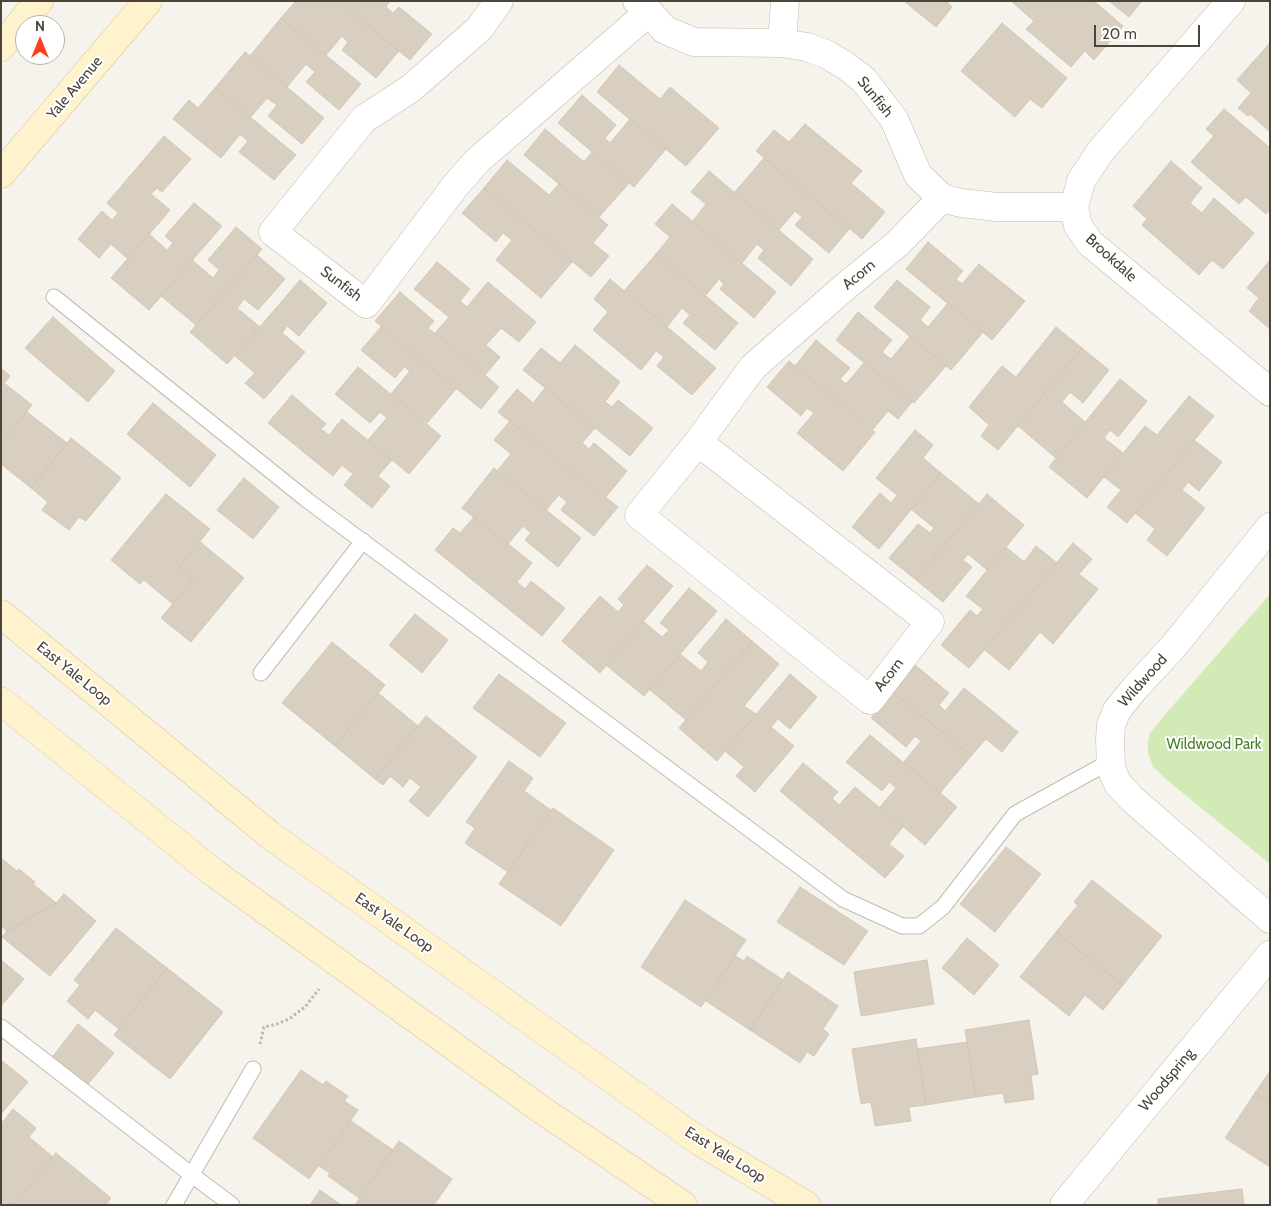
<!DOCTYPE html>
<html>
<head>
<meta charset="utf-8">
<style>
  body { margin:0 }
  #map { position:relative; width:1271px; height:1206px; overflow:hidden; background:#f6f3ec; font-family:Cabin,sans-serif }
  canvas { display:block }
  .frame { position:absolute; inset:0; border:2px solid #4b4439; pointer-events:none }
  .north { position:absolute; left:15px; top:15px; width:50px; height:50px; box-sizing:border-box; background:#fff; border:1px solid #b7b4b0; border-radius:50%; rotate:0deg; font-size:14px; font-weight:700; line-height:20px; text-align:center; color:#4b4439 }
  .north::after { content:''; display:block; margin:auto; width:18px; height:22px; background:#fc3f1d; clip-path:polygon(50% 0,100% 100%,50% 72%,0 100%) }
  .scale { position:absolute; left:1094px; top:25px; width:106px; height:22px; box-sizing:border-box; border:2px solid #4b4439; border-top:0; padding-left:6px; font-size:15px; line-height:18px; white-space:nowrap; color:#4b4439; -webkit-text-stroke:4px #fff; paint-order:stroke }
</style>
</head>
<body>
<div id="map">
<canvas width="1271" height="1206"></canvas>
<div class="frame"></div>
<div class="north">N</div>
<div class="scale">20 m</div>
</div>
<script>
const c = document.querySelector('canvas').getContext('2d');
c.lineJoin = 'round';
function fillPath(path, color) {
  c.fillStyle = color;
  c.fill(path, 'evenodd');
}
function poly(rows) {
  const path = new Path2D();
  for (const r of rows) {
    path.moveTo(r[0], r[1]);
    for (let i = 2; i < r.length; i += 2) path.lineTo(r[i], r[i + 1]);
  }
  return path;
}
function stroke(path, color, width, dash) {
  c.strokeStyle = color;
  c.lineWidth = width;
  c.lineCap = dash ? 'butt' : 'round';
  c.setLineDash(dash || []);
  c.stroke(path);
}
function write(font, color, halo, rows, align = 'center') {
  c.font = font + ' Cabin,sans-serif';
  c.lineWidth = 4;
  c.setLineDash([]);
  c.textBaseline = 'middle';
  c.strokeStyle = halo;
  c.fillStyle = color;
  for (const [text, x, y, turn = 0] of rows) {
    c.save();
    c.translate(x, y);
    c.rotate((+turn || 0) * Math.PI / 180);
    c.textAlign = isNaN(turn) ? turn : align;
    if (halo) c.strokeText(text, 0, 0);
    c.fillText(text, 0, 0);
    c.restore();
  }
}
fillPath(poly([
  [1270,594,1270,864,1167,780,1153,767,1148,753,1148,742,1150,733,1163,717]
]), '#d2eab5');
const building = poly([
  [296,1,338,1,399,51,376,78,342,50,348,42,342,36,326,55,281,18,296,1],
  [338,1,390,1,386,7,393,13,399,7,432,34,410,60,338,1],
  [904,1,946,1,952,7,936,27,904,1],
  [1011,1,1094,1,1123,26,1094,60,1085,51,1071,67,1026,29,1034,21,1011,1],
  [1109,1,1142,1,1129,17,1109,1],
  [281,18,361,84,339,110,306,82,315,72,306,64,287,87,250,56,281,18],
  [1002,23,1067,78,1042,108,1030,99,1015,117,961,71,1002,23],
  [1269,44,1270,45,1270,132,1250,114,1248,116,1238,108,1251,93,1237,80,1269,44],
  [245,52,324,118,302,144,268,116,277,105,267,98,250,118,215,88,245,52],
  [619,65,660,99,670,87,719,128,686,166,597,92,619,65],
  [215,88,296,155,274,180,239,152,248,141,240,134,221,158,173,119,189,100,198,108,215,88],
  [582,95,616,125,605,138,610,143,630,119,666,149,634,187,558,123,582,95],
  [1224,109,1270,148,1270,209,1266,214,1246,197,1239,204,1191,162,1214,136,1206,129,1224,109],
  [805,124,862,171,851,183,885,212,862,239,756,151,774,130,789,142,805,124],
  [545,129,584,162,592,152,629,183,599,217,524,155,545,129],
  [164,136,191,159,162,192,157,188,151,194,170,210,128,259,111,244,99,258,78,239,102,211,112,220,118,213,107,203,164,136],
  [764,158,849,229,829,253,795,225,802,217,795,211,779,230,734,193,764,158],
  [507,160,549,195,559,184,608,225,593,243,609,256,591,277,484,188,507,160],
  [1171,161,1202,188,1190,203,1202,213,1214,198,1254,233,1223,269,1212,260,1199,275,1142,225,1147,219,1133,206,1171,161],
  [709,171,813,259,791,286,758,258,764,250,757,244,742,263,692,222,706,204,691,192,709,171],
  [484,188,572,262,541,298,496,260,512,240,503,233,496,242,462,213,484,188],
  [194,203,222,226,149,310,111,278,149,234,167,250,173,243,165,236,194,203],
  [672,204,776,292,754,318,720,289,724,284,719,279,705,296,656,254,670,237,655,224,672,204],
  [236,227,262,249,196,325,161,296,192,260,213,278,219,270,208,260,236,227],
  [928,242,963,271,956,279,962,284,979,264,1025,301,992,340,906,269,928,242],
  [656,254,738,323,715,350,683,323,690,315,682,308,667,327,624,291,656,254],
  [257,255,285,279,258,310,244,299,237,308,260,327,227,364,190,332,257,255],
  [1270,260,1270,329,1249,311,1259,298,1247,288,1270,260],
  [437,262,470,289,460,301,467,307,488,282,536,322,519,342,501,328,486,345,500,357,485,375,435,333,449,317,414,289,437,262],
  [610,279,716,368,692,395,657,366,664,357,656,351,641,370,593,330,608,312,594,299,610,279],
  [300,280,327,303,299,336,287,326,282,333,305,352,264,399,245,383,255,373,235,356,300,280],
  [897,280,930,307,920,320,928,327,948,303,983,332,951,370,874,307,897,280],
  [400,292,434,321,428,328,499,387,481,409,375,321,400,292],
  [858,312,892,340,882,352,891,359,910,336,946,366,914,403,836,340,858,312],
  [53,317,115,371,88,402,25,348,53,317],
  [381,327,456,389,427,423,391,394,410,371,404,367,395,378,361,350,381,327],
  [1056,327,1082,348,998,450,981,436,989,425,969,407,1002,366,1016,377,1056,327],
  [816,340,850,368,840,379,846,384,864,363,912,402,898,419,888,411,873,429,795,366,816,340],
  [575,345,620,382,605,402,612,407,618,400,653,428,630,456,523,370,541,348,560,363,575,345],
  [1082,348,1109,370,1083,403,1070,392,1062,402,1085,422,1056,458,1018,426,1082,348],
  [789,361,875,432,843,471,797,433,814,413,807,408,801,416,767,387,789,361],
  [358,367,441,436,409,474,368,440,387,418,380,412,370,423,335,394,358,367],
  [1,368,10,376,4,383,32,405,1,443,1,368],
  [1120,379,1147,401,1118,437,1110,430,1104,438,1123,453,1087,498,1049,467,1120,379],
  [545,388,595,428,582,443,589,449,594,443,627,471,605,498,498,412,517,389,533,403,545,388],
  [292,395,326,424,321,429,329,435,342,419,392,460,378,476,390,486,372,508,344,485,353,474,342,465,333,476,268,423,292,395],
  [1189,396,1214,416,1127,523,1107,507,1121,490,1104,477,1145,426,1157,435,1189,396],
  [153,403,216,455,190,487,127,434,153,403],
  [27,412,67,443,31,488,1,464,1,443,27,412],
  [510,421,618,507,594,536,561,510,567,502,559,495,546,510,497,471,511,454,494,440,510,421],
  [915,430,933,445,923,458,941,473,879,549,852,527,880,493,891,503,897,495,876,478,915,430],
  [71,438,121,478,86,521,79,517,69,530,42,510,48,502,31,488,71,438],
  [1194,440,1222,462,1199,491,1188,482,1182,490,1205,508,1167,556,1147,540,1155,529,1135,513,1194,440],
  [494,468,581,538,558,567,525,540,531,533,523,526,508,544,462,508,494,468],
  [941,473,979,504,916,580,889,558,918,524,930,533,934,528,911,509,941,473],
  [244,478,279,507,253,539,217,510,244,478],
  [166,494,210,529,179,567,193,579,173,604,144,580,140,584,111,560,166,494],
  [987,494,1024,525,987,570,968,554,963,560,972,567,943,602,916,580,987,494],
  [474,517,532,563,517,582,525,589,531,581,565,608,542,636,435,550,453,528,460,533,474,517],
  [200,542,244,578,191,642,161,618,193,579,179,567,200,542],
  [1073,543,1092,559,1079,574,1098,589,1053,644,1040,632,1009,670,985,650,1073,543],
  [1036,546,1057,563,969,668,941,645,970,610,977,616,983,609,966,596,1006,547,1024,562,1036,546],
  [647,565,673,586,600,673,562,641,600,596,618,612,624,605,618,599,647,565],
  [689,588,717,611,644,696,606,665,643,621,662,637,669,630,660,623,689,588],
  [415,614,448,640,422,673,389,645,415,614],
  [726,619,752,641,686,720,650,690,680,654,701,671,708,662,698,653,726,619],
  [752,641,779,664,744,706,756,714,717,761,679,728,752,641],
  [332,642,385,685,335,746,282,703,332,642],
  [915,665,949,693,939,705,945,711,964,688,1018,732,1002,752,986,739,971,756,893,692,915,665],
  [499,674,566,723,540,757,473,708,499,674],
  [790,674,817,697,790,729,778,719,771,727,794,746,755,792,736,776,744,767,725,751,790,674],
  [893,692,971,756,940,793,904,762,921,741,915,736,906,747,871,718,893,692],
  [378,693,418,726,375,779,335,746,378,693],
  [426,716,477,757,428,817,409,801,421,787,410,778,403,787,390,776,383,785,375,779,426,716],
  [870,735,957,807,925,845,880,807,896,788,889,782,882,791,846,762,870,735],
  [509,761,533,778,524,791,551,810,508,872,465,843,475,828,466,822,509,761],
  [803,763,838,792,832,798,839,805,855,787,903,827,889,844,904,856,885,878,780,791,803,763],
  [553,808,614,850,561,926,499,884,553,808],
  [1006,847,1041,874,995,932,960,904,1006,847],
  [1,858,17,871,19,869,35,882,33,884,56,903,7,931,1,926,1,858],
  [1092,880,1162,936,1123,985,1056,932,1078,905,1074,902,1092,880],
  [800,887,868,931,844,965,777,922,800,887],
  [64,894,96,921,50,976,2,937,7,931,56,903,64,894],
  [685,900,746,940,701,1007,641,967,685,900],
  [116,928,167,968,119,1029,95,1010,88,1019,67,1001,80,985,74,980,116,928],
  [1056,932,1123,985,1103,1010,1085,995,1069,1016,1020,977,1056,932],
  [967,938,999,965,974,995,942,968,967,938],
  [735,956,744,961,747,956,783,980,750,1030,706,1001,735,956],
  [1,960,24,979,1,1006,1,960],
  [927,960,934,1004,861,1016,854,972,927,960],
  [167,968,223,1012,170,1079,114,1035,167,968],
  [788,972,838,1006,823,1029,829,1034,814,1056,807,1052,800,1063,750,1030,788,972],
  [1029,1020,1038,1074,1031,1075,1034,1099,1005,1103,1003,1093,976,1097,965,1030,1029,1020],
  [78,1024,114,1053,88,1084,53,1056,78,1024],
  [916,1039,926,1105,909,1107,911,1121,875,1126,871,1102,861,1104,852,1049,916,1039],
  [967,1042,976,1097,926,1105,917,1049,967,1042],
  [1,1060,28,1082,1,1114,1,1060],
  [301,1070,323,1085,326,1081,348,1096,344,1101,358,1110,309,1179,253,1138,301,1070],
  [1270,1071,1270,1103,1255,1093,1270,1071],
  [1255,1093,1270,1103,1270,1167,1225,1138,1255,1093],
  [13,1109,36,1128,29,1137,53,1157,14,1205,1,1205,1,1124,13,1109],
  [351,1121,393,1150,359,1198,328,1176,330,1173,319,1166,351,1121],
  [399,1141,452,1179,434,1205,355,1205,399,1141],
  [56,1153,111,1198,106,1205,14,1205,56,1153],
  [1242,1189,1244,1205,1158,1205,1158,1199,1242,1189],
  [320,1190,341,1205,310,1205,320,1190]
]);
fillPath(building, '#d8cfc1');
stroke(building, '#d3c7b4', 1);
const service = poly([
  [54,297,307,500,624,736,843,899,902,926,919,926,943,907,1015,814,1111,761],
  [261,673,363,541],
  [1,1027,192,1175,232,1205],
  [174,1205,253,1069]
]);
const minor = poly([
  [499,1,479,29,410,89,364,119,273,232,366,304,456,185,477,161,649,12],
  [637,1,649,12,665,30,694,42,782,43,807,47,826,54,846,66,864,80,894,119,918,175,942,198,961,203,997,207,1074,207],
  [1231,1,1100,152,1081,181,1074,207,1078,226,1090,243,1270,392],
  [782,43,785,1],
  [698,442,930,622,870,700,639,515,698,442,753,367,846,286,897,244,942,198],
  [1270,527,1173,647,1135,688,1117,710,1111,725,1110,739,1111,768,1118,784,1131,798,1270,919]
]);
const tertiary = poly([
  [1064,1205,1270,955]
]);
const secondary = poly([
  [1,47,39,1],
  [1,174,148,1],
  [1,614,271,836,699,1141,806,1205],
  [1,701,214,873,539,1108,683,1205]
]);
stroke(service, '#c2bbae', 17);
stroke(minor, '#c2bbae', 29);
stroke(tertiary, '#c2bbae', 29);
stroke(secondary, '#d6c79b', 29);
stroke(poly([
  [260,1044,264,1027,277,1024,289,1019,305,1007,319,989]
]), '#c4b79f', 3, [2.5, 2.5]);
stroke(service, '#fff', 15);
stroke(minor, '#fff', 28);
stroke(tertiary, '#fff', 28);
stroke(secondary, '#fff3cd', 28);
write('15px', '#4b4439', '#fff', [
  ["Yale Avenue",75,88,-50],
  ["Sunfish",875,97,51],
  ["Brookdale",1111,258,42],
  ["Acorn",859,275,-40],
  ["Sunfish",341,284,37],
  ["East Yale Loop",74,674,39],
  ["Acorn",889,675,-52],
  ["Wildwood",1143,681,-48],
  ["East Yale Loop",394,923,35],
  ["Woodspring",1167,1080,-50],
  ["East Yale Loop",725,1155,32]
]);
write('15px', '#4a7f2a', '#fff', [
  ["Wildwood Park",1214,745]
]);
</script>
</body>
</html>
